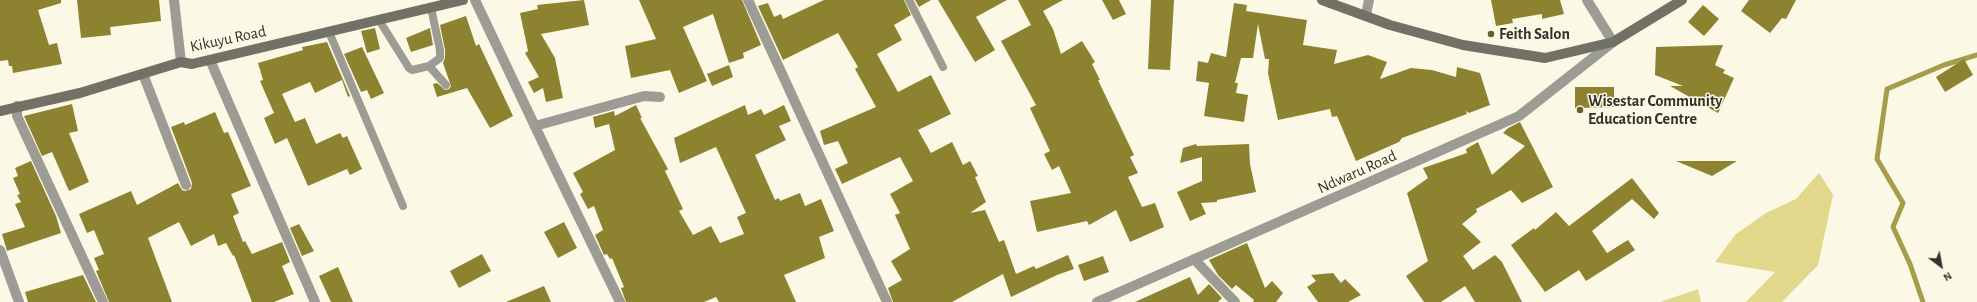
<!DOCTYPE html>
<html>
<head>
<meta charset="utf-8">
<style>
  body { margin:0 }
  #map { position:relative; width:1977px; height:302px; overflow:hidden; background:#fbf9e5; font-family:"Alegreya Sans",sans-serif }
  canvas { display:block }
  .north { position:absolute; left:1921px; top:246px; width:40px; height:40px; -webkit-text-stroke:3px #fbf9e5; paint-order:stroke; rotate:148deg; font-size:11px; font-weight:700; line-height:16px; text-align:center; color:#32312a }
  .north::after { content:''; display:block; margin:auto; width:14px; height:18px; background:#32312a; clip-path:polygon(50% 0,100% 100%,50% 72%,0 100%) }
</style>
</head>
<body>
<div id="map">
<canvas width="1977" height="302"></canvas>
<div class="north">N</div>
</div>
<script>
const c = document.querySelector('canvas').getContext('2d');
c.lineJoin = 'round';
function fillPath(path, color) {
  c.fillStyle = color;
  c.fill(path, 'evenodd');
}
function poly(rows) {
  const path = new Path2D();
  for (const r of rows) {
    path.moveTo(r[0], r[1]);
    for (let i = 2; i < r.length; i += 2) path.lineTo(r[i], r[i + 1]);
  }
  return path;
}
function stroke(path, color, width, dash) {
  c.strokeStyle = color;
  c.lineWidth = width;
  c.lineCap = dash ? 'butt' : 'round';
  c.setLineDash(dash || []);
  c.stroke(path);
}
function write(font, color, halo, rows, align = 'center') {
  c.font = font + ' "Alegreya Sans",sans-serif';
  c.lineWidth = 3;
  c.setLineDash([]);
  c.textBaseline = 'middle';
  c.strokeStyle = halo;
  c.fillStyle = color;
  for (const [text, x, y, turn = 0] of rows) {
    c.save();
    c.translate(x, y);
    c.rotate((+turn || 0) * Math.PI / 180);
    c.textAlign = isNaN(turn) ? turn : align;
    if (halo) c.strokeText(text, 0, 0);
    c.fillText(text, 0, 0);
    c.restore();
  }
}
fillPath(poly([
  [1819,173,1833,195,1818,265,1782,302,1746,302,1775,272,1715,262,1736,234,1766,213,1796,199],
  [1698,289,1701,302,1660,302]
]), '#e1d88c');
stroke(poly([
  [1923,302,1910,264,1893,227,1903,203,1877,159,1887,89,1944,65,1977,55]
]), '#a69c4b', 5);
fillPath(poly([
  [0,0,61,0,61,3,38,10,49,45,57,43,62,64,13,73,12,66,9,66,8,60,0,61],
  [77,0,159,0,161,21,110,27,111,35,81,38],
  [584,0,589,25,541,34,555,58,563,98,546,102,543,88,534,93,528,82,539,77,525,53,528,51,520,13,538,9,537,5],
  [639,0,742,0,761,45,743,53,744,58,729,63,713,14,683,27,707,81,679,93,670,70,631,78,625,46,656,39],
  [824,0,904,0,911,15,894,25,902,40,877,54,898,92,931,75,951,114,918,130,931,153,952,142,963,165,970,161,978,176,975,177,986,202,970,213,985,210,999,242,1004,240,1016,274,1034,266,1036,269,1068,255,1074,269,1057,275,1011,297,1003,274,952,302,893,302,888,288,902,280,891,261,910,249,895,215,900,213,890,194,913,181,900,157,842,184,835,169,848,163,838,141,824,145,820,131,876,107,855,69,858,67,838,33,783,60,758,6,768,3,774,17,781,14,783,19],
  [915,0,931,0,919,7],
  [938,0,1007,0,976,17,995,50,975,62],
  [1018,0,1063,0,1043,11,1053,29,1061,54,1082,41,1095,62,1092,64,1100,80,1098,80,1134,155,1130,157,1138,173,1128,177,1142,207,1155,203,1164,227,1130,242,1116,210,1089,225,1087,221,1037,232,1030,201,1071,193,1059,166,1052,170,1044,154,1050,151,1030,108,1036,105,1001,41,1031,25],
  [1102,0,1119,0,1126,14,1113,20],
  [1151,0,1174,0,1170,70,1148,69],
  [1491,0,1560,0,1564,14,1542,19,1542,14,1512,19,1513,23,1496,26],
  [1749,0,1796,0,1786,19,1782,18,1770,33,1741,11],
  [1234,3,1247,5,1246,11,1307,20,1303,45,1337,50,1334,64,1368,55,1387,62,1380,79,1411,68,1432,70,1456,77,1457,67,1480,73,1490,105,1469,113,1466,111,1467,114,1402,138,1399,142,1356,161,1337,116,1332,117,1330,109,1278,120,1268,73,1269,59,1265,59,1258,24,1253,58,1241,58,1235,83,1238,83,1236,93,1248,95,1244,122,1204,116,1209,83,1196,81,1198,61,1208,63,1211,53,1226,57],
  [1703,5,1719,19,1704,36,1688,22],
  [466,16,476,46,479,44,513,116,490,128,467,88,437,97,433,84,437,83,445,90,449,89,451,86,443,63,445,58,445,50,440,25],
  [375,28,380,49,367,53,361,31],
  [430,28,433,45,411,52,406,38],
  [327,42,350,96,348,97,342,80,315,93,310,82,282,94,295,122,305,118,316,144,340,133,343,138,347,136,362,169,350,175,347,169,308,186,287,138,275,144,264,118,274,113,260,81,263,80,258,63,303,50,302,47],
  [1723,45,1715,65,1725,70,1723,73,1734,78,1718,113,1670,86,1683,86,1655,75,1656,47],
  [362,47,384,93,371,99,367,90,361,92,344,54],
  [1964,59,1973,75,1945,92,1936,77],
  [729,65,733,77,712,86,707,74],
  [1575,87,1614,87,1614,107,1575,108],
  [72,104,78,131,69,133,89,182,69,191,52,152,42,156,24,116],
  [636,105,642,118,640,118,668,169,665,171,683,209,679,211,693,235,711,226,720,243,744,234,737,217,746,213,716,147,680,163,674,138,745,105,748,115,761,109,764,115,784,105,791,121,779,126,786,140,755,155,775,200,779,198,780,201,800,193,805,206,821,199,834,231,819,237,825,258,784,275,796,302,719,302,716,297,704,302,626,302,621,288,624,287,612,258,610,259,607,254,604,255,595,235,603,230,594,206,588,209,580,194,583,192,573,173,615,150,609,124,595,128,593,117,614,111,615,116],
  [215,112,224,133,228,132,251,186,231,194,239,213,233,216,243,242,245,241,252,254,282,242,290,262,282,266,294,294,274,302,252,302,234,255,233,256,226,243,218,246,214,234,191,246,179,222,148,238,172,302,109,302,96,271,99,270,94,258,104,254,94,230,87,233,79,214,131,191,137,205,178,183,182,190,185,191,191,189,192,183,171,127,184,122,185,125],
  [1520,122,1553,187,1522,203,1511,190,1476,209,1477,212,1462,224,1481,242,1463,256,1473,270,1495,255,1502,262,1522,302,1475,302,1465,286,1441,302,1424,302,1406,276,1428,261,1407,193,1428,178,1423,168,1467,153,1466,149,1478,142,1492,175,1525,146,1503,133,1508,128],
  [1196,144,1197,146,1249,144,1250,164,1256,192,1217,200,1217,202,1201,203,1206,214,1190,221,1177,192,1202,181,1202,157,1180,163,1183,148],
  [31,161,56,216,61,233,7,251,2,234,25,227,15,204,21,202,17,195,20,194,13,178,18,176,15,168],
  [1676,161,1737,161,1712,176],
  [1632,178,1659,213,1654,219,1632,199,1592,231,1607,253,1628,240,1635,250,1586,281,1579,270,1545,292,1511,245,1534,228,1535,230,1556,212,1569,226],
  [564,222,577,248,558,258,544,232],
  [299,224,314,251,302,256,290,228],
  [1247,243,1265,288,1272,281,1283,293,1276,302,1253,302,1254,300,1236,285,1232,289,1218,275,1209,260],
  [482,254,491,271,459,288,450,271],
  [1103,256,1109,272,1084,281,1078,265],
  [338,267,353,302,331,302,319,276],
  [1333,273,1341,283,1345,279,1361,295,1348,302,1318,302,1307,287,1316,281,1311,275],
  [83,275,96,302,28,302,25,292],
  [1190,277,1198,295,1209,284,1222,298,1218,302,1135,302],
  [544,286,551,302,506,302]
]), '#8c822f');
stroke(poly([
  [909,0,943,67],
  [379,20,409,68,412,70,429,66,440,58,440,50,431,8],
  [329,32,403,206],
  [429,66,446,85]
]), '#9d9c94', 8);
stroke(poly([
  [174,0,181,62],
  [475,0,551,160,620,302],
  [748,0,887,302],
  [1366,15,1369,0],
  [210,60,315,302],
  [143,74,186,185],
  [17,106,17,116,103,302],
  [535,126,644,96,660,97],
  [0,250,19,302],
  [1194,259,1235,302],
  [1097,302,1519,116,1613,42,1587,0]
]), '#9d9c94', 10);
stroke(poly([
  [1322,0,1390,25,1463,45,1545,58,1613,42,1682,0],
  [0,111,80,93,181,62,192,64,463,0]
]), '#727165', 10);
for (const [x, y, r, color] of [
  [1491,34,4,"#66602d"],
  [1580,110,4,"#66602d"]
]) {
  const dot = new Path2D();
  dot.arc(x, y, r, 0, 2 * Math.PI);
  c.fillStyle = color;
  c.fill(dot);
  stroke(dot, '#fbf9e5', 1.5);
}
write('bold 16px', '#32312a', '#fbf9e5', [
  ["Feith Salon",1499,34],
  ["Wisestar Community",1588,101],
  ["Education Centre",1588,119]
], 'left');
write('16px', '#32312a', '#fbf9e5', [
  ["Kikuyu Road",228,39,-12],
  ["Ndwaru Road",1357,172,-24]
]);
</script>
</body>
</html>
